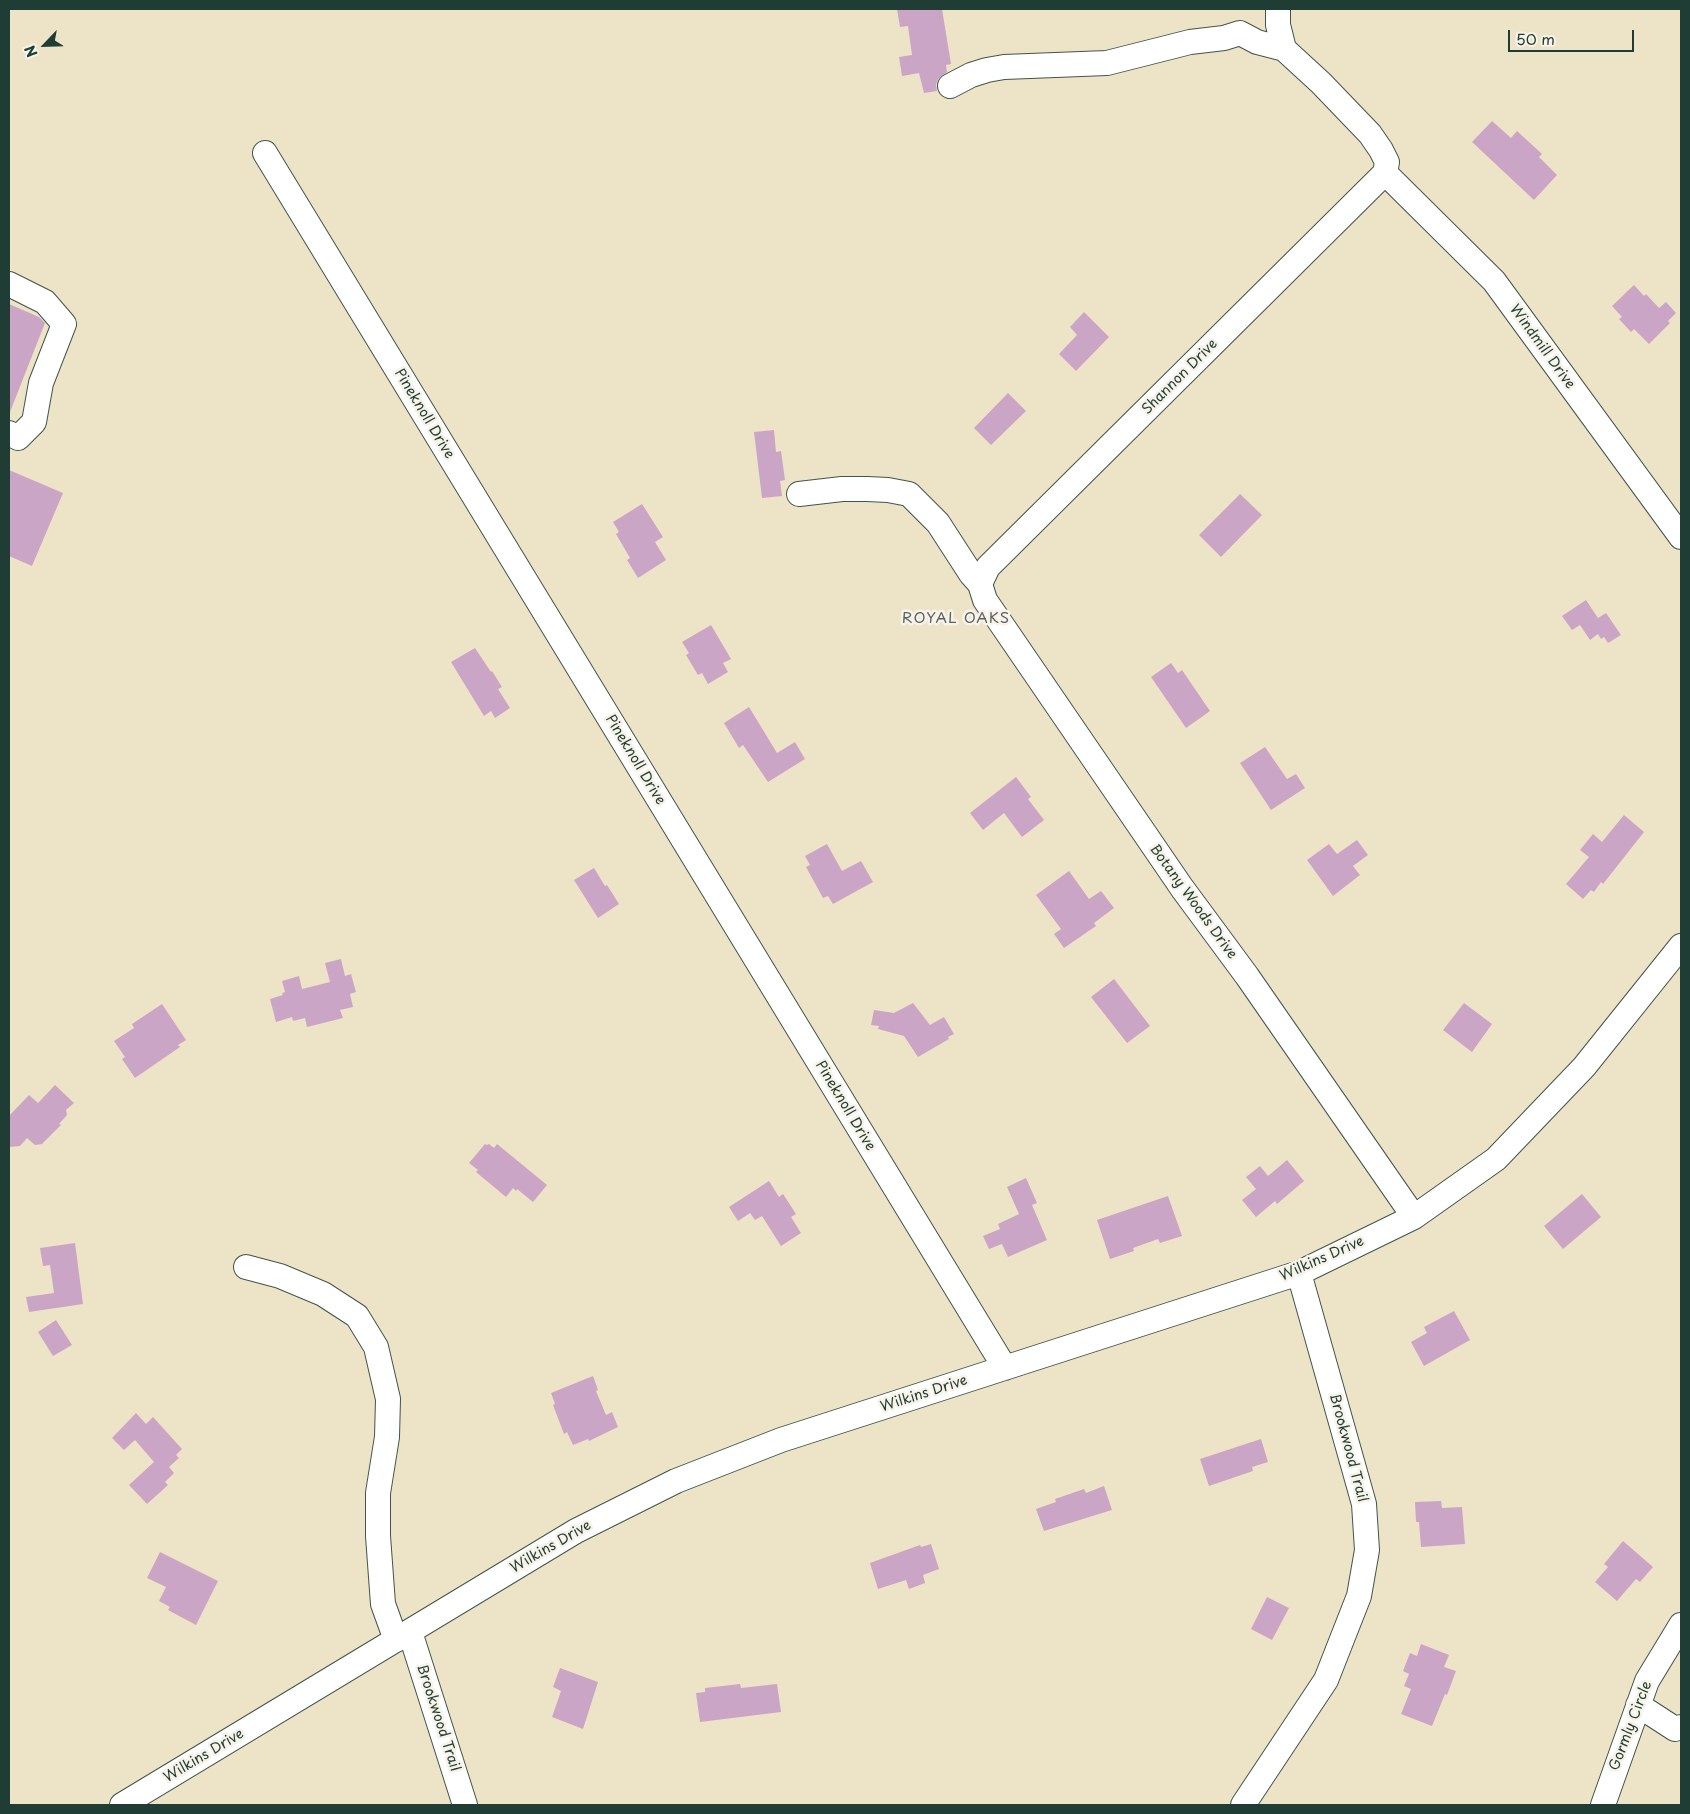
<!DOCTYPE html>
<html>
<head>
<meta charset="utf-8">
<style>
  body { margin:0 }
  #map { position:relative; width:1690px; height:1814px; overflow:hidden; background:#ede4c7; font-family:"Playpen Sans",sans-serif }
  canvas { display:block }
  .frame { position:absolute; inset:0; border:10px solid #1f3d34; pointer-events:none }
  .north { position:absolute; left:20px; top:20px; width:50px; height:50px; -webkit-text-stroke:4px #f7f3e8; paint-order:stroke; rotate:246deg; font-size:14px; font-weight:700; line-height:20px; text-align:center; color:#1f3d34 }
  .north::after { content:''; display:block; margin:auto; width:18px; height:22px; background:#1f3d34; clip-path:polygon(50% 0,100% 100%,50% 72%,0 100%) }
  .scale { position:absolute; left:1508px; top:30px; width:126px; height:22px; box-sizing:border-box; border:2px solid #1f3d34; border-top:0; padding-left:6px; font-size:15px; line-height:18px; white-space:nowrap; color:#1f3d34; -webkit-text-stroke:4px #f7f3e8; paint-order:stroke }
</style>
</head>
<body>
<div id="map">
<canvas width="1690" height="1814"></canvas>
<div class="frame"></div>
<div class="north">N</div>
<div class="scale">50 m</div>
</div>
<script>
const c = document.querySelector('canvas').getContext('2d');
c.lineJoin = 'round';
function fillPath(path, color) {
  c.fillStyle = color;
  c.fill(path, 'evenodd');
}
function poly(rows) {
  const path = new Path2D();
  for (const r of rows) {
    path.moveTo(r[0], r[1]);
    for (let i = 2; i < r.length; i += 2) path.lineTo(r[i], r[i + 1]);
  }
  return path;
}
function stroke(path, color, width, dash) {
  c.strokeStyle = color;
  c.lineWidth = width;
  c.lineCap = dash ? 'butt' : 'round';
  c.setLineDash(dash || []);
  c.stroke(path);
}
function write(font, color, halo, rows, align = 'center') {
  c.font = font + ' "Playpen Sans",sans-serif';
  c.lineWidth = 5;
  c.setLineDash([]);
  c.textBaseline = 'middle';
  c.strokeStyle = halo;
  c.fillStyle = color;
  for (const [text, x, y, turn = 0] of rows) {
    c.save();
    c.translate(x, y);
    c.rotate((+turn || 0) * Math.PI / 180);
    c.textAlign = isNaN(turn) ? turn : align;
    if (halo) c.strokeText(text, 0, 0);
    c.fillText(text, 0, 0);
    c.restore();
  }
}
fillPath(poly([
  [897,9,942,9,951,64,946,65,947,72,938,79,936,85,937,91,924,93,919,73,902,76,899,57,912,55,908,26,900,27],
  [1492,121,1511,138,1517,131,1542,154,1539,157,1557,175,1534,200,1472,142],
  [1634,285,1644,296,1646,294,1659,308,1666,302,1676,313,1668,321,1670,323,1649,344,1634,329,1631,332,1619,319,1622,317,1612,306],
  [9,304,39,317,45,323,10,412],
  [1084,312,1109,337,1076,371,1059,354,1077,335,1070,327],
  [1008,393,1026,411,991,445,974,428],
  [774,430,776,452,781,451,785,480,780,481,782,496,762,498,754,432],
  [9,470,63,493,32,566,9,556],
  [1240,494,1262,515,1221,557,1199,535],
  [642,504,663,537,655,542,666,560,638,578,627,560,630,558,616,534,619,532,613,522],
  [1586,600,1598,618,1606,613,1621,635,1608,643,1604,637,1601,639,1598,634,1590,640,1580,625,1572,630,1562,616],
  [711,625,731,659,723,663,728,672,708,684,702,673,698,675,686,655,689,653,682,642],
  [475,648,491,672,492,671,502,687,498,689,510,708,495,718,491,711,484,716,451,662],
  [1171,663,1178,673,1182,670,1210,711,1186,728,1151,677],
  [749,707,777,753,795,742,805,759,768,782,743,745,739,748,724,723],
  [1265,747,1287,779,1296,774,1305,788,1271,810,1240,763],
  [1016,777,1031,797,1028,799,1044,820,1022,837,1004,813,983,830,970,813],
  [1624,815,1644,832,1603,884,1601,882,1594,892,1591,890,1583,899,1566,884,1589,857,1580,850,1593,834,1602,842],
  [1357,840,1368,855,1353,866,1360,875,1333,896,1307,860,1329,844,1337,854],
  [827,844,842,871,861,861,873,882,833,904,828,896,823,898,806,867,810,865,805,856],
  [594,868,605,886,607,885,619,904,598,918,574,880],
  [1069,871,1089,899,1101,891,1114,908,1094,923,1096,926,1064,948,1054,934,1061,929,1036,895],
  [341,959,345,976,351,974,356,992,350,994,353,1007,340,1010,343,1018,307,1027,305,1018,293,1021,292,1017,276,1022,270,999,283,995,282,993,285,992,282,981,299,976,302,989,330,982,325,963],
  [1114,979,1150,1026,1127,1043,1091,997],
  [913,1003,930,1025,944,1017,954,1034,948,1037,949,1039,918,1057,904,1036,878,1029,879,1026,871,1025,874,1010,894,1013],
  [1464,1003,1492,1024,1472,1052,1443,1030],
  [162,1004,186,1040,178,1045,180,1047,135,1078,122,1059,125,1057,114,1041,134,1028,132,1024],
  [55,1085,74,1103,66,1110,67,1115,59,1124,61,1125,42,1144,35,1145,27,1138,20,1146,9,1147,9,1116,29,1095,38,1103],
  [485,1144,487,1145,489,1144,494,1148,497,1144,547,1185,533,1202,517,1189,516,1191,513,1188,506,1197,476,1172,478,1170,469,1163],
  [1287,1160,1304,1181,1277,1204,1275,1201,1256,1217,1242,1200,1256,1189,1246,1177,1260,1166,1268,1176],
  [1026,1178,1037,1203,1032,1205,1047,1240,1008,1257,1002,1244,989,1249,983,1236,1000,1229,998,1224,1019,1214,1007,1187],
  [769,1181,779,1197,783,1194,796,1214,791,1217,801,1233,781,1246,762,1216,755,1220,750,1213,738,1221,729,1207],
  [1582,1194,1601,1217,1563,1249,1544,1226],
  [1168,1196,1182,1236,1160,1243,1158,1239,1133,1248,1134,1251,1110,1259,1097,1220],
  [75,1243,83,1304,29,1312,26,1297,54,1293,50,1265,43,1266,40,1248],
  [1454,1311,1470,1340,1424,1366,1411,1342,1427,1333,1424,1327],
  [56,1320,72,1345,53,1356,38,1332],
  [593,1376,598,1390,596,1391,606,1415,612,1412,618,1427,589,1441,588,1439,573,1445,567,1432,564,1434,553,1405,555,1404,551,1393],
  [136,1413,146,1424,153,1417,182,1449,176,1455,179,1458,169,1467,174,1473,165,1482,168,1485,147,1504,129,1485,154,1462,135,1440,124,1450,112,1438],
  [1261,1439,1268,1462,1252,1467,1253,1471,1209,1486,1200,1459],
  [1104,1486,1112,1510,1044,1531,1036,1509,1056,1502,1055,1499,1084,1489,1086,1493],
  [1441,1501,1442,1508,1462,1507,1465,1544,1421,1547,1419,1522,1416,1522,1415,1502],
  [1623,1541,1653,1567,1640,1582,1636,1579,1617,1601,1595,1582,1608,1567,1604,1564],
  [931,1544,939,1569,923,1575,925,1583,909,1589,906,1580,878,1589,870,1563,920,1545,921,1547],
  [160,1552,218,1581,196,1625,168,1610,170,1607,159,1601,166,1587,147,1578],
  [1267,1597,1289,1608,1272,1640,1251,1629],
  [1421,1644,1449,1655,1444,1667,1456,1671,1447,1695,1445,1694,1432,1726,1401,1714,1411,1689,1404,1686,1409,1674,1403,1671,1410,1653,1417,1656],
  [560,1668,598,1682,583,1729,552,1717,561,1691,553,1687],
  [740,1684,741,1688,777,1684,781,1712,700,1722,696,1693,705,1692,705,1688]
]), '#cba5c6');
const minor = poly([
  [1278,9,1278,25,1284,49,1321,83,1370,134,1381,150,1387,162,1385,173],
  [950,86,971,75,987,70,1004,67,1107,63,1190,42,1224,38,1240,33,1257,42,1284,49],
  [265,153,1005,1368],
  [1385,173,1494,281,1681,537],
  [9,284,45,302,64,324,41,383,34,422,18,438,9,433],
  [799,494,842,489,867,489,888,490,909,494,938,523,971,574,980,584,985,600,1182,888,1247,976,1414,1217],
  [980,584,988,567,1385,173],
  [246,1267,280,1276,323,1294,357,1316,376,1347,388,1399,387,1437,378,1493,378,1536,383,1604,396,1640],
  [410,1632,465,1805],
  [1638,1705,1675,1729,1681,1727],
  [122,1805,576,1531,676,1481,781,1440,1299,1273,1414,1217,1496,1159,1584,1067,1681,946],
  [1243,1805,1326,1680,1359,1596,1367,1550,1364,1504,1299,1273],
  [1603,1805,1647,1681,1681,1625]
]);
stroke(minor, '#3e564a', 26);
stroke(minor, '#fff', 24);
write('14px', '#1f3d34', '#f7f3e8', [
  ["Windmill Drive",1542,347,54],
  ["Shannon Drive",1180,377,-45],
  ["Pineknoll Drive",424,414,59],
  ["Pineknoll Drive",635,760,59],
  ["Botany Woods Drive",1193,902,54],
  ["Pineknoll Drive",845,1106,59],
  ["Wilkins Drive",1322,1259,-24],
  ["Wilkins Drive",924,1394,-18],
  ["Brookwood Trail",1348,1448,75],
  ["Wilkins Drive",551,1547,-30],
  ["Brookwood Trail",438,1718,72],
  ["Gormly Circle",1631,1726,-69],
  ["Wilkins Drive",204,1756,-31]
]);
c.letterSpacing = '1px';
write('15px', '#5b6167', '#f7f3e8', [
  ["ROYAL OAKS",956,619]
]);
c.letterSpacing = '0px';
</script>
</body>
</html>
